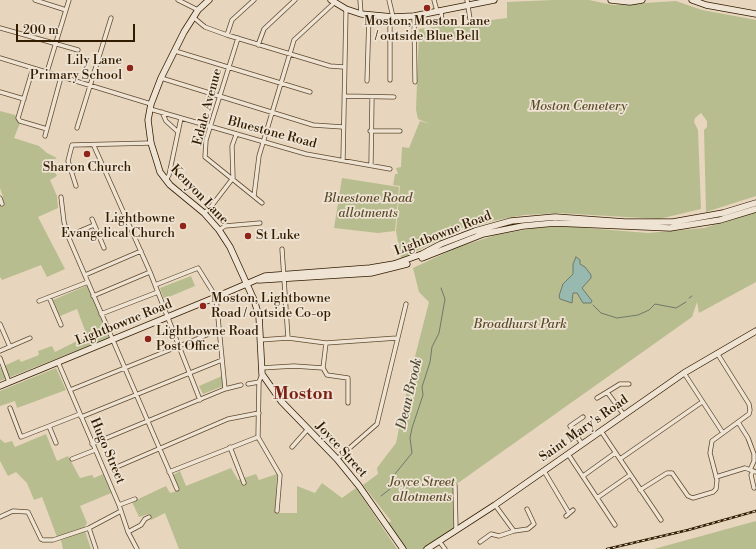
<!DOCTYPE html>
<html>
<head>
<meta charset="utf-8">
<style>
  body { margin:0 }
  #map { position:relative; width:756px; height:549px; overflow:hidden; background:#e7d6bd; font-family:"Libre Bodoni",serif }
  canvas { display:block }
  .scale { position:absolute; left:16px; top:24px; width:119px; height:18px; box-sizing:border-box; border:2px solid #321c00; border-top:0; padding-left:5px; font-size:12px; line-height:14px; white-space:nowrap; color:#321c00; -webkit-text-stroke:3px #efe4d4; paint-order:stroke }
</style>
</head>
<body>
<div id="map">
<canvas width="756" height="549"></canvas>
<div class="scale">200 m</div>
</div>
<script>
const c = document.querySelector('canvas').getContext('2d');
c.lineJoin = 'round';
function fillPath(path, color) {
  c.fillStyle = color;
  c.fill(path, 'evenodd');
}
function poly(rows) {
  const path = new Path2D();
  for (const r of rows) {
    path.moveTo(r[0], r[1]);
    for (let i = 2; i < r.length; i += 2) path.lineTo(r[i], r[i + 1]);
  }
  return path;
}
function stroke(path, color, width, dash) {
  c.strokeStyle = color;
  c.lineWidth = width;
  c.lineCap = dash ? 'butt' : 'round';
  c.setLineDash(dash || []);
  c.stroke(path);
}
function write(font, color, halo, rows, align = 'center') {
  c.font = font + ' "Libre Bodoni",serif';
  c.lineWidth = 3.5;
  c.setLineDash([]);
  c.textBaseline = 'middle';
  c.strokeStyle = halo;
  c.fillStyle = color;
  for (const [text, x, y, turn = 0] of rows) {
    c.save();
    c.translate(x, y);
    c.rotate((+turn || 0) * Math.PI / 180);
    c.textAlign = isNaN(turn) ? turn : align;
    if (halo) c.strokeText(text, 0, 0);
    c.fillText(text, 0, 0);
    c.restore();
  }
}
fillPath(poly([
  [553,0,589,0,613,5,676,1,702,10,756,20,756,196,706,212,704,130,707,127,707,121,701,113,695,118,694,122,698,130,701,209,659,219,559,213,524,215,493,221,453,233,449,221,452,233,401,259,396,231,400,186,393,185,395,174,398,174,396,168,401,167,402,147,409,148,420,121,430,124,418,119,416,110,419,29,507,18,507,2],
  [0,111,15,115,20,123,14,138,39,146,47,153,57,158,49,161,57,176,50,180,57,196,58,208,38,217,65,269,47,277,41,265,2,280,0,277,0,199,3,197,0,188],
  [342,178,399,187,395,231,378,233,334,228],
  [756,212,756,282,699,313,697,302,692,317,458,483,455,481,456,530,427,549,403,549,386,525,391,521,363,485,378,474,377,468,396,443,409,380,429,302,419,292,413,268,458,247,496,235,535,228,563,226,648,233,704,228],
  [191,276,195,286,164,299,160,288],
  [88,285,109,338,0,381,0,368,19,359,21,362,39,355,38,351,52,346,55,352,87,336,77,309,60,316,53,300],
  [56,368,66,390,17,408,15,401,0,406,0,391],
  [222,376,223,386,203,394,199,386],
  [46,434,57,461,68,456,80,478,92,475,94,478,103,474,111,493,80,506,87,523,84,528,57,537,42,497,34,500,27,483,16,472,8,476,0,461,0,439,5,443,12,441,15,447],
  [231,468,238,480,256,474,259,480,277,474,275,513,297,513,297,486,315,493,322,483,342,498,356,488,397,549,179,549,165,513,151,520,149,514,139,517,132,502,166,486,170,493,180,490,173,475,180,471,186,486],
  [756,521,756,549,654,549],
  [85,531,91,549,63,549,61,540]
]), '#b7bd8f');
const water = poly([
  [576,257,580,260,580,264,585,267,591,275,591,278,582,288,592,301,591,303,583,303,577,293,573,293,572,303,560,299,559,296,563,284,573,274,573,264,576,257]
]);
fillPath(water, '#97b9af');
stroke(water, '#6f7a69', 1);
stroke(poly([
  [689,298,692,296],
  [593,305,601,313,617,318,638,315,649,310,655,304,676,308,686,302],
  [381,496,390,489,395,474,412,453,410,438,412,428,423,395,422,387,430,362,432,347,439,333,445,299,441,288]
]), '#6f7a69', 1);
const street = poly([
  [35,0,66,10],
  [178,0,198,10],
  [360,0,361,14],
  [389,0,393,17],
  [434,0,437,11],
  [467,0,470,19],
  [441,10,442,24],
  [414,16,415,82],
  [193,17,205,27,227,35,330,66,344,67],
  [0,28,78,50],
  [227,35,232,20,254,0],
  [238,38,206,140,205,157,262,203],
  [258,45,264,29,295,0],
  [175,51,310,92],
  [0,58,151,104],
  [33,68,18,118,20,121,47,129],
  [47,72,69,0],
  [161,78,313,125,343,127],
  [390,80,390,17],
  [367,81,369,16],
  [0,92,24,99],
  [344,96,394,97],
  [150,109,306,154,390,169],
  [162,112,166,121,177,131],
  [77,128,111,18],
  [370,131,400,131],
  [45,136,61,77],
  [94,146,150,272,200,400],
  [343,160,346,9],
  [371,164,372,97],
  [166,180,169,175,181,118],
  [76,186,68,161,72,145,151,143],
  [254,196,259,156,294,40,334,3],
  [61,197,64,222,68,236,177,489],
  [0,198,2,204],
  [204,213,210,208,233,178,232,146,236,135],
  [92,219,104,248],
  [219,230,225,226,260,223],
  [68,236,94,225],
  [282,249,288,338],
  [85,275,141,251],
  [155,285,198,268,216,297,225,389],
  [93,296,150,272],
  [49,297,61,325],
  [39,301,88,282],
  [101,314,158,292],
  [0,324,10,347],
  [260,340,288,338,326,343,397,338],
  [326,343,323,368,327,375,348,378,348,403],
  [0,351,30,338],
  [0,358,9,382],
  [58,362,119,505,128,532,137,549],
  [261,368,294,366,323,368],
  [684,373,723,433],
  [262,374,259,382,258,437,280,475,277,511],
  [248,384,259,382],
  [70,390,219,330],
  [597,398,607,392],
  [10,408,21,437,80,414],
  [624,415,607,392,620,384,629,384],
  [81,417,222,360],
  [738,422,748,438,754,454,754,461,750,470],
  [49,426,56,443],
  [601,431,661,520],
  [92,444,225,389,241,385],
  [582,444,570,426,583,417],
  [230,447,244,483],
  [292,447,308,429],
  [568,454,615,525],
  [72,459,95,450],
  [337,459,377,424,406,304],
  [620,459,702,402],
  [119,466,228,419,259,413],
  [544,471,569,513],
  [753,471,751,475,754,488],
  [169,472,258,437],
  [583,476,615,453],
  [716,477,745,468,756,472],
  [455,485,456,530],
  [640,490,667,473,672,473,688,496,693,498,713,492,716,489,717,480,710,453,712,441,749,414,750,410,749,404,717,353],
  [597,498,630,475],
  [119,505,135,499],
  [495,505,514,531],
  [566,516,573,510],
  [0,517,13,511,28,512,41,539,43,540,53,540,89,528,121,511],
  [89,528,96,549],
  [128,532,141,525,145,519,149,517],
  [439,541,445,549],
  [480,542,491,534,499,536,514,531,528,529,534,524,527,509]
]);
const secondary = poly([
  [209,0,198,10,184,32,161,78,151,104,148,120,151,143,157,162,160,172,170,185,204,213,219,230,230,247,254,300,259,316,262,374,281,401,337,459,359,486,403,549],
  [331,0,346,9,361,14,393,17,414,16,494,0],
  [611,0,630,2,642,0],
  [692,0,706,5,756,14],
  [422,258,483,234,523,226,555,223,670,228,720,220,756,209],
  [259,280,371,273,407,264],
  [0,386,216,297,265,276,370,268,394,264,422,254,441,244,475,231,511,221,555,217,625,222,673,222,723,213,756,203],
  [427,549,495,505,684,373,756,331]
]);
stroke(street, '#5f4a2f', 5);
stroke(secondary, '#321c00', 7);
stroke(street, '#efe4d4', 3.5);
stroke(secondary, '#efe4d4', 5.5);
const rail = poly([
  [607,549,688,530,756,511]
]);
stroke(rail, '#321c00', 2.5);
stroke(rail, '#efe4d4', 1, [3]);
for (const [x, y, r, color] of [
  [427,8,4,"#8f2418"],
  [130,68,4,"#8f2418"],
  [87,154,4,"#8f2418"],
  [183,226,4,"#8f2418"],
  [248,236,4,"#8f2418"],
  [203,306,4,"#8f2418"],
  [148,339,4,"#8f2418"]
]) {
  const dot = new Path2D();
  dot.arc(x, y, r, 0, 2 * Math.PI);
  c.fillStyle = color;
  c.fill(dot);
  stroke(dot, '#efe4d4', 1.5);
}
write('13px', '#321c00', '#efe4d4', [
  ["Moston, Moston Lane",427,22,"center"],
  ["/ outside Blue Bell",427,37,"center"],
  ["Lily Lane",122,61,"right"],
  ["Primary School",122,76,"right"],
  ["Sharon Church",87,168,"center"],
  ["Lightbowne",175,219,"right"],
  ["Evangelical Church",175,234,"right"],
  ["St Luke",256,236],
  ["Moston, Lightbowne",211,299],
  ["Road / outside Co-op",211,314],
  ["Lightbowne Road",156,332],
  ["Post Office",156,347]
], 'left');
write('13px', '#321c00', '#efe4d4', [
  ["Edale Avenue",208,107,-75],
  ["Bluestone Road",272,133,15],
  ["Kenyon Lane",199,195,46],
  ["Lightbowne Road",443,234,-21],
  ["Lightbowne Road",124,323,-22],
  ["Saint Mary's Road",584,429,-35],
  ["Joyce Street",341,450,48],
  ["Hugo Street",107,451,67]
]);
write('italic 13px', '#5a4c2b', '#efe4d4', [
  ["Moston Cemetery",578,107],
  ["Bluestone Road",368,199],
  ["allotments",368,214],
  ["Broadhurst Park",520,325],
  ["Joyce Street",422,483],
  ["allotments",422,498]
]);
write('italic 14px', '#504b35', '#efe4d4', [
  ["Dean Brook",410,394,-77]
]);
write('bold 17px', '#7a1f14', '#efe4d4', [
  ["Moston",303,395]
]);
</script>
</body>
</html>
